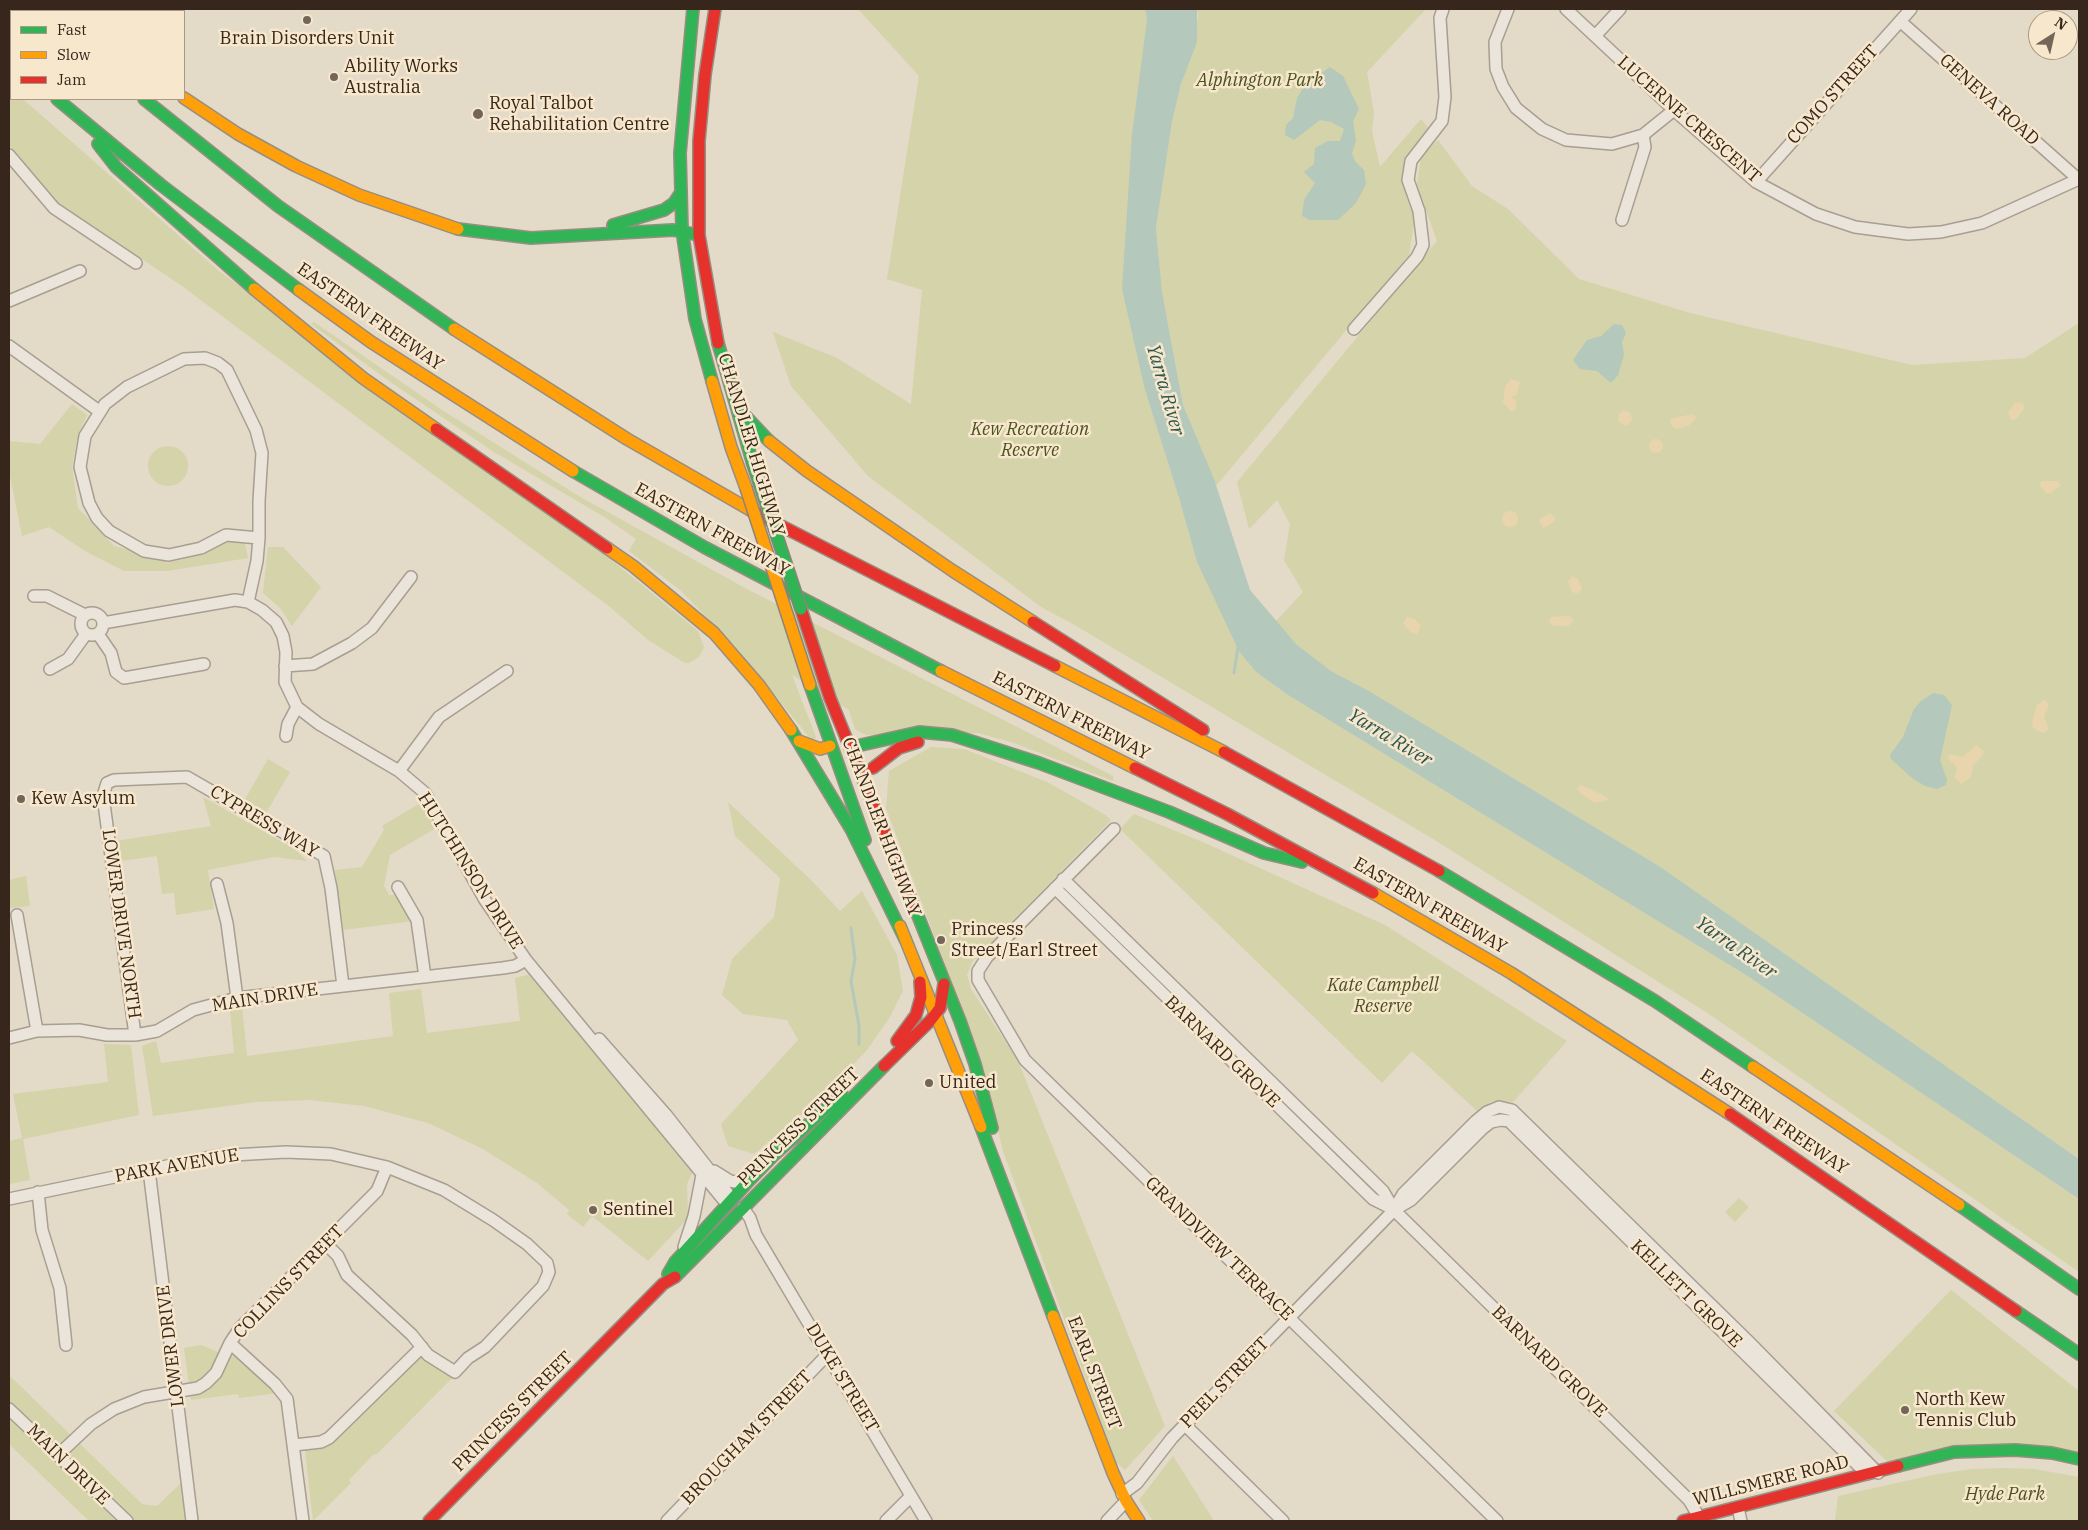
<!DOCTYPE html>
<html>
<head>
<meta charset="utf-8">
<style>
  body { margin:0 }
  #map { position:relative; width:2088px; height:1530px; overflow:hidden; background:#e3dac8; font-family:"IBM Plex Serif",serif }
  canvas { display:block }
  .frame { position:absolute; inset:0; border:10px solid #36261b; pointer-events:none }
  .legend { position:absolute; left:10px; top:10px; width:175px; height:90px; box-sizing:border-box; background:#f7e7cc; border:1px solid #aa9a85; margin:0; padding:6px 9px; list-style:none; font-size:15px; color:#36261b }
  .legend li { display:flex; align-items:center; gap:10px; height:25px }
  .legend b { width:25px; border:1px solid #aa9a85 }
  .north { position:absolute; left:2028px; top:10px; width:50px; height:50px; box-sizing:border-box; background:#f7e7cc; border:1px solid #aa9a85; border-radius:50%; rotate:35deg; font-size:14px; font-weight:700; line-height:20px; text-align:center; color:#36261b }
  .north::after { content:''; display:block; margin:auto; width:18px; height:22px; background:#736558; clip-path:polygon(50% 0,100% 100%,50% 72%,0 100%) }
</style>
</head>
<body>
<div id="map">
<canvas width="2088" height="1530"></canvas>
<div class="frame"></div>
<ul class="legend">
<li><b style="height:6px;background:#30b455"></b>Fast</li>
<li><b style="height:6px;background:#ff9f0a"></b>Slow</li>
<li><b style="height:6px;background:#e5322d"></b>Jam</li>
</ul>
<div class="north">N</div>
</div>
<script>
const c = document.querySelector('canvas').getContext('2d');
c.lineJoin = 'round';
function fillPath(path, color) {
  c.fillStyle = color;
  c.fill(path, 'evenodd');
}
function poly(rows) {
  const path = new Path2D();
  for (const r of rows) {
    if (r.length === 3) {
      path.moveTo(r[0] + r[2], r[1]);
      path.arc(r[0], r[1], r[2], 0, 2 * Math.PI);
      continue;
    }
    path.moveTo(r[0], r[1]);
    for (let i = 2; i < r.length; i += 2) path.lineTo(r[i], r[i + 1]);
  }
  return path;
}
function stroke(path, color, width, dash) {
  c.strokeStyle = color;
  c.lineWidth = width;
  c.lineCap = dash ? 'butt' : 'round';
  c.setLineDash(dash || []);
  c.stroke(path);
}
function write(font, color, halo, rows, align = 'center') {
  c.font = font + ' "IBM Plex Serif",serif';
  c.lineWidth = 5;
  c.setLineDash([]);
  c.textBaseline = 'middle';
  c.strokeStyle = halo;
  c.fillStyle = color;
  for (const [text, x, y, turn = 0] of rows) {
    c.save();
    c.translate(x, y);
    c.rotate((+turn || 0) * Math.PI / 180);
    c.textAlign = isNaN(turn) ? turn : align;
    if (halo) c.strokeText(text, 0, 0);
    c.fillText(text, 0, 0);
    c.restore();
  }
}
fillPath(poly([
  [858,9,1145,9,1147,20,1145,390,1179,498,1197,562,1256,672,1288,695,1746,975,2079,1199,2079,1272,1709,1014,1438,842,1073,624,1041,607,868,476,791,386,773,332,837,358,911,404,922,290,887,279,919,76],
  [1197,9,1426,9,1367,72,1374,113,1372,131,1380,167,1421,119,1429,129,1413,152,1404,178,1407,200,1415,217,1409,255,1216,486,1183,405,1162,293,1156,228,1172,122,1198,16],
  [9,86,11,88,11,99,23,99,219,271,608,557,698,631,704,647,699,657,689,663,685,663,648,640,610,607,182,286,56,201,35,179,9,145],
  [1438,140,1472,186,1508,209,1579,279,1690,313,1912,365,2025,358,2079,323,2079,1159,1659,866,1369,691,1331,671,1296,644,1276,621,1303,592,1284,560,1290,524,1277,500,1249,529,1237,482,1437,241,1417,185,1421,157],
  [314,322,442,410,577,495,745,588,1113,776,1113,781,1014,743,978,733,866,735,855,729,849,710,792,675,816,737,814,740,808,736,736,647,680,590,629,551,636,539,606,518,494,452,389,381,311,324],
  [72,404,87,415,79,432,72,466,78,508,114,546,163,558,167,563,202,555,229,541,245,543,248,558,167,571,124,571,85,551,49,527,22,536,9,471,9,441,40,444],
  [168,466,20],
  [268,547,283,547,321,587,292,626,280,608,263,593],
  [931,747,964,749,1047,782,1104,814,1111,820,972,962,967,975,971,989,1018,1061,1165,1426,1125,1470,1116,1462,1003,1151,982,1063,886,808,889,771],
  [268,759,290,772,266,813,244,801],
  [203,797,296,850,307,861,274,857,208,870,214,909,176,915,174,893,162,894,157,856,113,862,109,842,211,826],
  [422,802,436,828,390,855,384,886,389,895,397,895,414,921,343,930,335,870,362,867,384,830,382,826],
  [728,802,812,881,840,911,862,891,897,955,903,991,890,1017,867,1050,826,1094,754,1154,728,1146,721,1124,798,1040,787,1020,743,1014,722,995,732,959,774,917,780,878,735,836],
  [1134,814,1205,843,1385,925,1567,1041,1513,1102,1492,1101,1477,1111,1412,1051,1382,1083,1120,829],
  [26,876,30,906,9,908,9,880],
  [531,974,694,1169,687,1184,688,1218,648,1261,592,1216,583,1227,567,1214,569,1210,537,1183,483,1149,428,1123,364,1106,309,1100,256,1102,153,1116,142,1046,156,1041,161,1063,234,1053,230,1009,242,1006,247,1056,393,1036,389,993,421,989,427,1033,520,1021,515,978],
  [104,1044,131,1045,139,1115,23,1139,30,1180,9,1184,9,1141,22,1138,13,1094,108,1082],
  [1739,1198,1749,1207,1735,1222,1725,1212],
  [1951,1290,2079,1391,2079,1455,2046,1447,1889,1463,1834,1411],
  [201,1345,230,1357,236,1356,278,1393,239,1398,238,1394,191,1400,184,1348],
  [420,1357,455,1375,376,1455,374,1454,349,1480,351,1483,313,1521,305,1450,322,1447,340,1435,413,1360],
  [9,1375,142,1504,157,1506,180,1484,183,1484,188,1521,89,1521,9,1444],
  [1173,1456,1214,1521,1153,1521,1139,1500],
  [2003,1468,2035,1469,2079,1477,2079,1521,1835,1521,1838,1496,1938,1474,1972,1469]
]), '#d5d3a9');
fillPath(poly([
  [1511,379,1520,382,1517,395,1512,397,1516,401,1516,409,1512,412,1503,403,1505,386],
  [2022,402,2025,407,2017,419,2011,420,2008,412,2015,403],
  [1625,418,7],
  [1693,414,1697,418,1688,426,1676,429,1671,425,1670,419],
  [1656,446,7],
  [2042,481,2057,481,2061,485,2051,493,2046,493,2039,484],
  [1510,519,8],
  [1550,513,1556,519,1550,525,1543,528,1539,521,1541,518],
  [1572,576,1578,579,1582,589,1578,594,1572,592,1570,587,1568,581],
  [1569,616,1574,620,1568,626,1554,626,1549,622,1551,617],
  [1407,617,1415,619,1421,626,1417,634,1410,632,1403,623],
  [2045,700,2049,705,2044,717,2049,729,2043,733,2033,728,2032,722,2037,705],
  [1977,745,1984,751,1983,755,1973,765,1971,777,1961,784,1955,778,1957,768,1947,757,1950,754,1962,757],
  [1581,785,1607,797,1608,800,1596,803,1590,800,1579,792,1577,788]
]), '#e8d5ad');
fillPath(poly([
  [1145,9,1197,9,1197,42,1181,84,1172,122,1156,228,1162,292,1183,405,1214,479,1250,590,1296,644,1331,671,1369,691,1659,866,2079,1159,2079,1199,1746,975,1288,695,1256,672,1239,651,1197,562,1179,498,1145,390,1122,289,1132,134,1147,20],
  [1330,67,1343,76,1359,109,1353,121,1356,141,1352,153,1355,161,1364,170,1366,184,1356,203,1338,220,1310,220,1302,216,1304,200,1315,183,1304,172,1314,164,1315,148,1328,141,1340,141,1344,129,1331,122,1320,120,1294,140,1285,135,1286,125,1293,118,1297,98,1305,85],
  [1614,324,1622,325,1626,333,1622,342,1624,355,1618,375,1611,383,1597,371,1580,369,1573,360,1587,340,1601,336],
  [1933,693,1944,695,1952,705,1940,760,1947,780,1946,785,1937,789,1925,786,1912,778,1891,759,1890,755,1903,737,1914,709,1921,701]
]), '#b4c8bb');
stroke(poly([
  [1234,673,1238,646],
  [851,928,855,959,851,981,859,1026,859,1044]
]), '#b4c8bb', 3);
const street = poly([
  [1508,9,1495,42,1496,69,1503,87,1516,108,1542,129,1566,140,1612,144,1643,135,1674,110],
  [1566,9,1674,110,1756,182,1816,214,1855,227,1908,234,1941,232,1982,223,2079,179],
  [1900,21,2078,179],
  [1595,36,1620,9],
  [9,155,54,208,136,263],
  [1756,182,1911,9],
  [1622,220,1645,147,1643,135],
  [9,301,80,271],
  [1354,329,1417,257,1423,245,1419,211,1408,180,1411,161,1442,121,1445,97,1440,18,1443,9],
  [9,346,99,411],
  [34,596,47,596,85,615],
  [248,602,257,561,259,538,259,501,262,453,256,430,227,370,218,363,205,358,184,359,127,387,105,404,85,436,80,467,89,503,97,518,109,531,144,551,169,555,201,548,226,535,259,538],
  [92,624,11],
  [103,623,235,600,248,602,262,610,276,622,283,636,286,652,285,682,297,707,319,724,399,771,425,793,485,900,526,960,727,1204],
  [98,634,111,653,116,672,124,678,204,664],
  [285,666,313,664,352,643,372,628,411,577],
  [50,669,68,659,86,634],
  [286,736,288,724,297,707],
  [399,771,439,717,507,671],
  [1114,829,987,957,978,971,978,980,1025,1060,1497,1521],
  [1063,879,1383,1191,1394,1210,1689,1500,1699,1517],
  [217,884,227,923,237,998],
  [398,887,417,920,425,977],
  [1055,888,1373,1199,1393,1209],
  [17,915,37,1031],
  [135,1035,103,796,107,783,114,780,187,777,324,856,331,888,343,986],
  [9,1038,37,1031,79,1030,107,1035,135,1035,157,1031,193,1010,237,998,503,968,515,966,526,960],
  [599,1039,667,1116,732,1199],
  [149,1170,192,1521],
  [714,1171,730,1181,746,1184],
  [38,1192,42,1230,60,1288,66,1345],
  [9,1199,215,1156,286,1152,331,1154,387,1167,444,1190,493,1220,527,1244,547,1263,549,1272,543,1286,485,1347,468,1358,455,1372,428,1355,412,1335,347,1275,338,1256,325,1243],
  [743,1208,750,1218,756,1235,926,1521],
  [1395,1208,1403,1194,1476,1121,1487,1112,1499,1107,1512,1110,1749,1342,1878,1473],
  [684,1247,694,1216,702,1175],
  [230,1343,275,1384,287,1399,303,1521],
  [9,1409,127,1521],
  [1185,1425,1283,1521],
  [294,1445,321,1442,329,1438,422,1347],
  [58,1455,91,1424,114,1409,144,1397,198,1388,206,1383,216,1373,230,1343,240,1328,377,1191,387,1167],
  [1122,1494,1137,1483,1172,1438,1394,1210,1411,1200,1482,1129,1491,1122,1501,1120,1509,1121,1516,1128,1867,1474],
  [1738,1508,1741,1521],
  [667,1521,828,1354],
  [886,1521,911,1496],
  [1107,1521,1126,1501]
]);
const fast = poly([
  [693,9,680,153,682,230,695,319,712,381],
  [9,58,11,60],
  [57,99,161,185,299,290],
  [144,99,278,206,454,329],
  [98,144,116,167,254,289],
  [613,225,664,210,674,203,680,194],
  [458,229,531,238,673,230,699,235],
  [718,343,752,461],
  [738,408,769,441],
  [573,471,704,547,941,671],
  [810,685,865,840],
  [791,730,851,829,905,939],
  [861,745,919,732,952,735,1039,763,1169,812,1264,853,1302,862],
  [1439,871,1655,1001,1753,1067],
  [914,906,960,1021,975,1064,992,1128],
  [981,1127,1053,1316],
  [1959,1205,2079,1289],
  [668,1274,675,1262,746,1184,775,1154,842,1094],
  [675,1277,884,1066],
  [2016,1311,2079,1354],
  [1898,1466,1954,1452,2015,1450,2052,1453,2079,1459]
]);
const slow = poly([
  [57,9,61,11],
  [184,98,238,134,296,166,359,195,458,229],
  [254,289,363,378,436,429],
  [299,290,371,342,573,471],
  [454,329,627,439,752,511],
  [712,381,731,447,746,488],
  [769,441,807,471,953,571,1033,622],
  [607,548,633,566,714,633,759,685,791,730],
  [1055,666,1224,752],
  [941,671,1135,768],
  [799,741,820,749,830,746],
  [1373,893,1511,973,1730,1114],
  [900,926,981,1127],
  [1753,1067,1959,1205],
  [1053,1316,1113,1473,1126,1501,1139,1521]
]);
const jam = poly([
  [37,9,40,11],
  [715,9,705,75,699,141,699,235,718,343],
  [436,429,607,548],
  [752,511,1055,666],
  [801,609,830,698,914,906],
  [1033,622,1203,730],
  [1224,752,1439,871],
  [873,768,899,748,918,742],
  [1135,768,1227,814,1373,893],
  [897,1041,916,1015,921,997,920,982],
  [884,1066,930,1021,940,1008,944,984],
  [1730,1114,2016,1311],
  [429,1521,663,1284,675,1277],
  [1683,1521,1898,1466]
]);
stroke(street, '#a89e92', 14);
stroke(fast, '#978e82', 14);
stroke(slow, '#978e82', 14);
stroke(jam, '#978e82', 14);
stroke(street, '#ebe4da', 11);
stroke(fast, '#30b455', 11);
stroke(slow, '#ff9f0a', 11);
stroke(jam, '#e5322d', 11);
const fastBridge = poly([
  [752,461,801,609]
]);
const slowBridge = poly([
  [746,488,810,685]
]);
stroke(fastBridge, '#8d8479', 14, []);
stroke(slowBridge, '#8d8479', 14, []);
stroke(fastBridge, '#30b455', 11);
stroke(slowBridge, '#ff9f0a', 11);
for (const [x, y, r, color] of [
  [307,20,5,"#736558"],
  [334,77,5,"#736558"],
  [478,114,6,"#736558"],
  [21,799,5,"#736558"],
  [941,940,5,"#736558"],
  [929,1083,5,"#736558"],
  [593,1210,5,"#736558"],
  [1905,1410,5,"#736558"]
]) {
  const dot = new Path2D();
  dot.arc(x, y, r, 0, 2 * Math.PI);
  c.fillStyle = color;
  c.fill(dot);
  stroke(dot, '#f7e7cc', 2);
}
write('18px', '#36261b', '#f7e7cc', [
  ["Brain Disorders Unit",307,39,"center"],
  ["Ability Works",344,67],
  ["Australia",344,88],
  ["Royal Talbot",489,104],
  ["Rehabilitation Centre",489,125],
  ["Kew Asylum",31,799],
  ["Princess",951,930],
  ["Street/Earl Street",951,951],
  ["United",939,1083],
  ["Sentinel",603,1210],
  ["North Kew",1915,1400],
  ["Tennis Club",1915,1421]
], 'left');
write('italic 18px', '#4a5320', '#f7e7cc', [
  ["Alphington Park",1260,81],
  ["Kew Recreation",1030,430],
  ["Reserve",1030,451],
  ["Kate Campbell",1383,986],
  ["Reserve",1383,1007],
  ["Hyde Park",2005,1495]
]);
write('18px', '#36261b', '#f7e7cc', [
  ["COMO STREET",1833,95,-48],
  ["GENEVA ROAD",1989,100,42],
  ["LUCERNE CRESCENT",1689,120,41],
  ["EASTERN FREEWAY",370,317,35],
  ["CHANDLER HIGHWAY",751,445,73],
  ["EASTERN FREEWAY",712,530,29],
  ["EASTERN FREEWAY",1071,716,27],
  ["CYPRESS WAY",264,822,31],
  ["CHANDLER HIGHWAY",881,827,69],
  ["HUTCHINSON DRIVE",470,871,58],
  ["EASTERN FREEWAY",1430,906,30],
  ["LOWER DRIVE NORTH",121,924,82],
  ["MAIN DRIVE",265,998,-9],
  ["BARNARD GROVE",1222,1052,44],
  ["EASTERN FREEWAY",1774,1122,34],
  ["PRINCESS STREET",799,1127,-44],
  ["PARK AVENUE",177,1166,-10],
  ["GRANDVIEW TERRACE",1219,1249,44],
  ["COLLINS STREET",289,1282,-46],
  ["KELLETT GROVE",1686,1294,44],
  ["LOWER DRIVE",171,1346,-97],
  ["BARNARD GROVE",1549,1362,44],
  ["EARL STREET",1094,1373,69],
  ["DUKE STREET",842,1378,59],
  ["PEEL STREET",1225,1383,-46],
  ["PRINCESS STREET",513,1412,-45],
  ["BROUGHAM STREET",747,1438,-46],
  ["MAIN DRIVE",68,1465,44],
  ["WILLSMERE ROAD",1771,1481,-14]
]);
write('italic 19px', '#295650', '#f7e7cc', [
  ["Yarra River",1165,390,74],
  ["Yarra River",1390,738,31],
  ["Yarra River",1736,948,35]
]);
</script>
</body>
</html>
